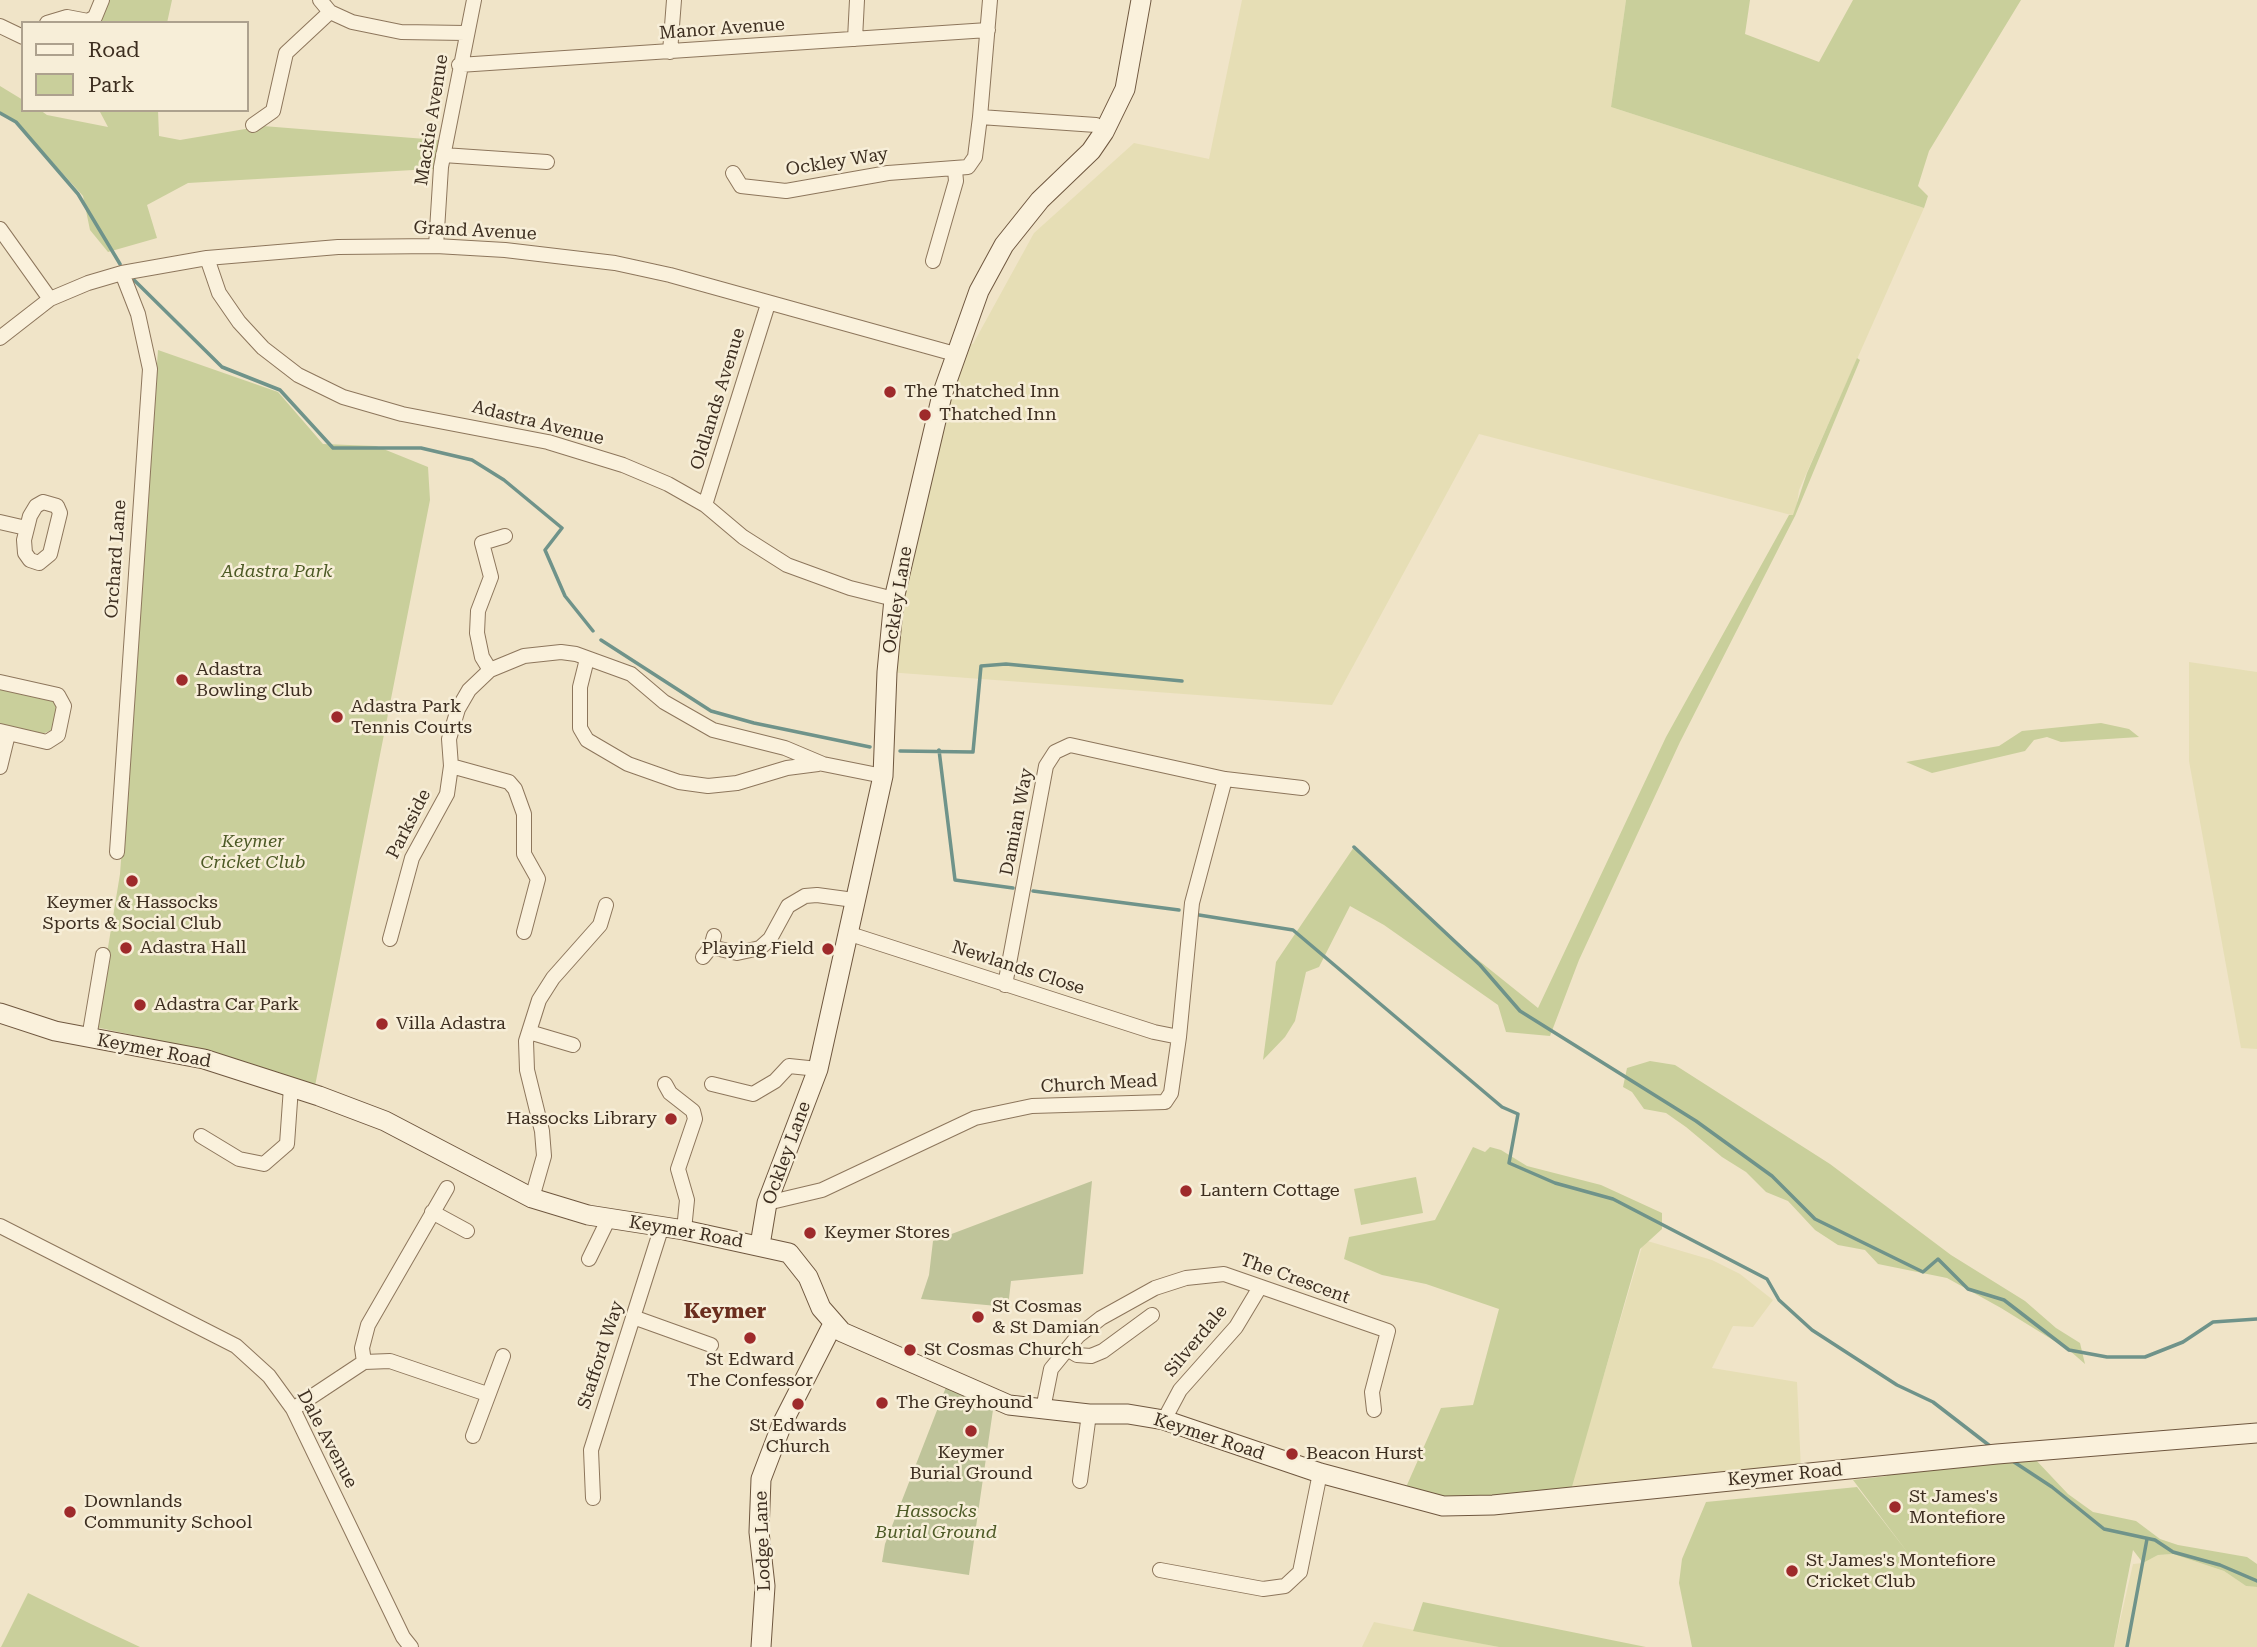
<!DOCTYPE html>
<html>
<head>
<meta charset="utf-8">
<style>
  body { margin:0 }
  #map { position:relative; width:2257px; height:1647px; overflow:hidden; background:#f0e4c8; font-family:"Roboto Serif",serif }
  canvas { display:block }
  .legend { position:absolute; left:21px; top:21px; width:228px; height:91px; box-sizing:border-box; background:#f7eed8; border:2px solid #ada18e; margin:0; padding:9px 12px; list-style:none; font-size:21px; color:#3d2e20 }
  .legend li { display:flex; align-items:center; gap:14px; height:35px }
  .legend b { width:35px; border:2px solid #ada18e }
</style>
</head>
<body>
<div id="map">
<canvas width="2257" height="1647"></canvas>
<ul class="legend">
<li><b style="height:9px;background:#faf1dc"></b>Road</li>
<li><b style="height:19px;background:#c9cf9b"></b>Park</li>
</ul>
</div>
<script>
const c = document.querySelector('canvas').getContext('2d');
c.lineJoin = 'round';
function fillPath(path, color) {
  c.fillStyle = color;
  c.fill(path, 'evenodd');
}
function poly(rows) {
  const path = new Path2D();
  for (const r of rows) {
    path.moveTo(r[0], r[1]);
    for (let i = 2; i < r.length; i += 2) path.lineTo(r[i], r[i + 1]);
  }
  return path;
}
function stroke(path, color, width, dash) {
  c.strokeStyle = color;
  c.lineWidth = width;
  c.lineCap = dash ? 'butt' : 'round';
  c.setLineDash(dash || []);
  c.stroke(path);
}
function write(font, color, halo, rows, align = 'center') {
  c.font = font + ' "Roboto Serif",serif';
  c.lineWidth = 5;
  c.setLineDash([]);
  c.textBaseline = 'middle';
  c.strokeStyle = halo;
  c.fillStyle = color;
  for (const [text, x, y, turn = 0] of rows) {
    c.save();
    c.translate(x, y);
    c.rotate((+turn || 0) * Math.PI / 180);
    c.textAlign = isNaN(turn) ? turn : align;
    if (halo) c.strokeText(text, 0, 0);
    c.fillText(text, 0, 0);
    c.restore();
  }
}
fillPath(poly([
  [1242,0,1626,0,1611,107,1924,208,1799,490,1795,516,1479,434,1332,705,887,672,958,342,973,344,1034,233,1134,143,1209,159],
  [2189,662,2257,672,2257,1049,2241,1048,2189,761],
  [1644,1240,1712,1260,1740,1274,1773,1300,1753,1327,1733,1326,1712,1368,1797,1382,1801,1470,1569,1492],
  [2173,1554,2224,1571,2246,1586,2257,1587,2257,1647,2114,1647,2133,1564,2143,1563,2158,1555],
  [1374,1622,1499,1647,1362,1647]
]), '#e6deb5');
fillPath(poly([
  [102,0,172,0,167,23,96,23],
  [1626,0,1750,0,1745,34,1819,62,1853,0,2021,0,1929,151,1918,186,1928,196,1924,208,1611,107],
  [0,86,23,100,23,110,40,110,47,115,108,127,99,110,158,110,159,136,180,140,263,126,438,140,448,168,188,183,147,205,157,238,108,252,90,230,83,196,16,122,0,113],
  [158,350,278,392,323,444,376,446,428,467,430,500,315,1086,208,1051,95,1027,120,874],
  [1857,358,1860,360,1795,516,1680,742,1579,960,1550,1036,1506,1032,1498,1005,1384,925,1350,906,1319,967,1306,972,1295,1021,1285,1037,1263,1060,1276,962,1354,847,1452,939,1538,1008,1666,737,1789,515,1793,515,1807,473],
  [0,687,50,698,55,702,57,712,54,729,40,735,0,727],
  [2101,723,2129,729,2139,737,2061,742,2047,737,2034,740,2025,751,1932,773,1906,762,1999,746,2022,731],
  [1650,1061,1675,1065,1830,1164,1951,1255,2025,1301,2056,1328,2080,1343,2085,1364,2069,1350,2001,1308,1947,1278,1878,1264,1865,1250,1838,1245,1815,1230,1788,1201,1766,1192,1746,1172,1722,1157,1686,1127,1666,1113,1644,1109,1632,1092,1623,1087,1627,1068],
  [1473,1147,1485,1152,1490,1147,1501,1150,1527,1166,1601,1185,1662,1213,1662,1229,1640,1249,1569,1497,1493,1505,1403,1494,1441,1408,1473,1405,1499,1309,1426,1284,1382,1275,1344,1259,1349,1237,1435,1220],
  [1416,1177,1423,1213,1361,1225,1354,1189],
  [2034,1458,2068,1494,2093,1512,2136,1521,2160,1539,2178,1545,2247,1557,2257,1564,2257,1587,2246,1586,2224,1571,2173,1554,2158,1555,2143,1563,2133,1550,2114,1647,1692,1647,1679,1583,1682,1559,1706,1502,1857,1487,1908,1553,1853,1480,1887,1476,1885,1470],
  [28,1593,91,1624,140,1647,1,1647],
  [1423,1602,1646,1647,1499,1647,1413,1631]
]), '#c9cf9b');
fillPath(poly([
  [1092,1181,1083,1274,1011,1281,1008,1307,921,1299,929,1275,933,1241],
  [948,1382,994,1403,969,1575,882,1562,885,1544]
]), '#bfc49a');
stroke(poly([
  [0,113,16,122,78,194,120,264],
  [133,279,222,367,280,390,333,448,421,448,472,460,504,480,562,528,545,550,565,596,593,631],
  [601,640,711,711,754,723,870,747],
  [939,750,955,880,1013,888],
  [900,751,973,752,981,666,1006,664,1182,681],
  [1354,847,1480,965,1520,1011,1696,1121,1772,1176,1815,1219,1923,1272,1938,1259,1968,1289,2004,1300,2069,1350,2107,1357,2145,1357,2183,1342,2213,1322,2257,1319],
  [1033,891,1179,910],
  [1199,915,1293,930,1502,1107,1518,1114,1509,1163,1555,1183,1613,1199,1767,1279,1779,1300,1812,1330,1897,1385,1933,1402,1990,1446],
  [2011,1460,2052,1487,2104,1529,2155,1540,2173,1552,2220,1565,2257,1581],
  [2127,1647,2147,1539]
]), '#6f938a', 3.5);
const street = poly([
  [320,0,330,12,352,22,401,32,465,33],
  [47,23,67,17,88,21,95,17,102,0],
  [0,26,23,37],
  [855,39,857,0],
  [670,52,674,0],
  [459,65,988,30],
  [980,117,1096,125,1104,132],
  [253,125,273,111,286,53,330,12],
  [443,155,547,162],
  [733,173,741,186,786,191,888,173,968,167,975,157,980,117,990,0],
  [0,229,50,299],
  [436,246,441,167,474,0],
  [207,258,219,293,239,322,263,348,298,375,343,397,402,414,548,442,623,465,668,484,705,505,743,537,787,565,850,588,894,599],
  [933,261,956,181,955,170],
  [0,338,50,299,88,283,122,273,207,258,338,247,436,246,505,250,615,263,670,275,955,354],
  [43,502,57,506,60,513,50,554,39,563,30,560,25,553,24,540,30,516,36,506,43,502],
  [705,505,768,304],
  [0,522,26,528],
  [587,659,580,687,580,728,587,740,628,764,679,782,708,786,737,783,787,768,818,764],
  [490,670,482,657,477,633,478,611,491,577,482,543,505,536],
  [0,682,58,695,64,706,58,735,47,742,0,731],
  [451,766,509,782,515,789,524,814,524,854,538,879,524,932],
  [0,767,8,734],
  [117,852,150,369,138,314,122,273],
  [847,933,1154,1032,1179,1037],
  [390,939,412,858,447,794,451,766,449,739,458,709,469,690,490,670,524,656,561,652,576,654,631,674,664,702,713,730,785,748,823,764,883,776],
  [711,947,737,953,760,948,770,939,788,906,805,896,817,895,854,900],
  [703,957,711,947,714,936],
  [1005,985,1046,766,1055,752,1070,745,1225,779,1302,788],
  [529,1032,573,1045],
  [89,1038,103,955],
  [665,1084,670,1093,693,1111,695,1119,678,1169,687,1200,684,1230],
  [712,1084,753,1094,775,1081,789,1066,818,1069],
  [201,1136,239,1159,264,1164,287,1144,291,1087],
  [532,1198,544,1156,542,1131,527,1070,526,1041,539,1000,553,978,600,925,606,905],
  [767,1203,822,1190,975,1118,1032,1106,1165,1102,1171,1093,1179,1037,1192,903,1225,779],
  [432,1212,467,1231],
  [0,1226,236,1346,269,1376,293,1409,403,1637,411,1647],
  [589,1259,608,1220],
  [633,1317,711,1345],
  [1067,1349,1077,1355,1091,1356,1103,1351,1152,1315],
  [364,1362,362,1348,368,1325,447,1188],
  [293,1409,364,1362,390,1361,487,1394],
  [1043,1409,1051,1369,1078,1336,1101,1318,1155,1288,1186,1278,1224,1274,1388,1331,1372,1392,1374,1410],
  [1164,1420,1180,1390,1236,1327,1260,1287],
  [473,1436,503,1356],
  [1080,1481,1089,1414],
  [593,1498,591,1450,662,1226],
  [1160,1570,1263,1589,1285,1586,1300,1572,1320,1473]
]);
const secondary = poly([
  [0,1013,55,1031,204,1059,319,1096,385,1121,532,1198,588,1215,684,1230,789,1253,808,1277,821,1308,842,1332,1009,1405,1089,1414,1128,1414,1164,1420,1320,1473,1443,1506,1493,1505,1997,1454,2257,1433],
  [760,1245,767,1203,818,1069,883,776,887,672,894,599,942,395,979,291,1004,245,1040,200,1091,151,1104,132,1125,89,1141,0],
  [761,1647,765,1586,759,1532,761,1479,782,1424,833,1324]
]);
stroke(street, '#8d765c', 16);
stroke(secondary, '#6f573f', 21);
stroke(street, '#faf1dc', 14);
stroke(secondary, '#faf1dc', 19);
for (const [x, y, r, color] of [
  [890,392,7,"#9e2a2b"],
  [925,415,7,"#9e2a2b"],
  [182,680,7,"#9e2a2b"],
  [337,717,7,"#9e2a2b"],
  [132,881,7,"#9e2a2b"],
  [126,948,7,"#9e2a2b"],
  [828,949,7,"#9e2a2b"],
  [140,1005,7,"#9e2a2b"],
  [382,1024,7,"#9e2a2b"],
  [671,1119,7,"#9e2a2b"],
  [1186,1191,7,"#9e2a2b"],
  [810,1233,7,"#9e2a2b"],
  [978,1317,7,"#9e2a2b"],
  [750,1338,7,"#9e2a2b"],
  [910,1350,7,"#9e2a2b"],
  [882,1403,7,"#9e2a2b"],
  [798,1404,7,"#9e2a2b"],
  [971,1431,7,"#9e2a2b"],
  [1292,1454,7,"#9e2a2b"],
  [1895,1507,7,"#9e2a2b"],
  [70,1512,7,"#9e2a2b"],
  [1792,1571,7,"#9e2a2b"]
]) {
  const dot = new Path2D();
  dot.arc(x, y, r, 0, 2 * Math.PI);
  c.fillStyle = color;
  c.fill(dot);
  stroke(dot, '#f7eed8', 2.5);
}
write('18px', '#3d2e20', '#f7eed8', [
  ["Manor Avenue",722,29,-4],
  ["Mackie Avenue",432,120,-81],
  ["Ockley Way",837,162,-9],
  ["Grand Avenue",475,231,3],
  ["Oldlands Avenue",718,399,-73],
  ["Adastra Avenue",538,423,14],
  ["Orchard Lane",116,559,-86],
  ["Ockley Lane",898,600,-81],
  ["Damian Way",1017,822,-79],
  ["Parkside",409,824,-63],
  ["Newlands Close",1018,968,18],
  ["Keymer Road",154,1051,11],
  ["Church Mead",1099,1084,-3],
  ["Ockley Lane",787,1153,-70],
  ["Keymer Road",686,1232,10],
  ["The Crescent",1295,1279,20],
  ["Silverdale",1196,1341,-50],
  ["Stafford Way",601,1355,-72],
  ["Keymer Road",1209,1437,18],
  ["Dale Avenue",327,1439,62],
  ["Keymer Road",1785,1475,-5],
  ["Lodge Lane",763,1541,-92]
]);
write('18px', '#3d2e20', '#f7eed8', [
  ["The Thatched Inn",904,392],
  ["Thatched Inn",939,415],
  ["Adastra",196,670],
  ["Bowling Club",196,691],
  ["Adastra Park",351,707],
  ["Tennis Courts",351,728],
  ["Keymer & Hassocks",132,903,"center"],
  ["Sports & Social Club",132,924,"center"],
  ["Adastra Hall",140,948],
  ["Playing Field",814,949,"right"],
  ["Adastra Car Park",154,1005],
  ["Villa Adastra",396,1024],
  ["Hassocks Library",657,1119,"right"],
  ["Lantern Cottage",1200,1191],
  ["Keymer Stores",824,1233],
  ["St Cosmas",992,1307],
  ["& St Damian",992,1328],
  ["St Cosmas Church",924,1350],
  ["St Edward",750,1360,"center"],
  ["The Confessor",750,1381,"center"],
  ["The Greyhound",896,1403],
  ["St Edwards",798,1426,"center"],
  ["Church",798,1447,"center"],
  ["Keymer",971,1453,"center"],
  ["Burial Ground",971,1474,"center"],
  ["Beacon Hurst",1306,1454],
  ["St James's",1909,1497],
  ["Montefiore",1909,1518],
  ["Downlands",84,1502],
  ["Community School",84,1523],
  ["St James's Montefiore",1806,1561],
  ["Cricket Club",1806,1582]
], 'left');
write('italic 18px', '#4d5a26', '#f7eed8', [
  ["Adastra Park",277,572],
  ["Keymer",253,842],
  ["Cricket Club",253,863],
  ["Hassocks",936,1512],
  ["Burial Ground",936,1533]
]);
write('bold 21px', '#6b2e1e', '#f7eed8', [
  ["Keymer",725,1312]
]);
</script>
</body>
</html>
